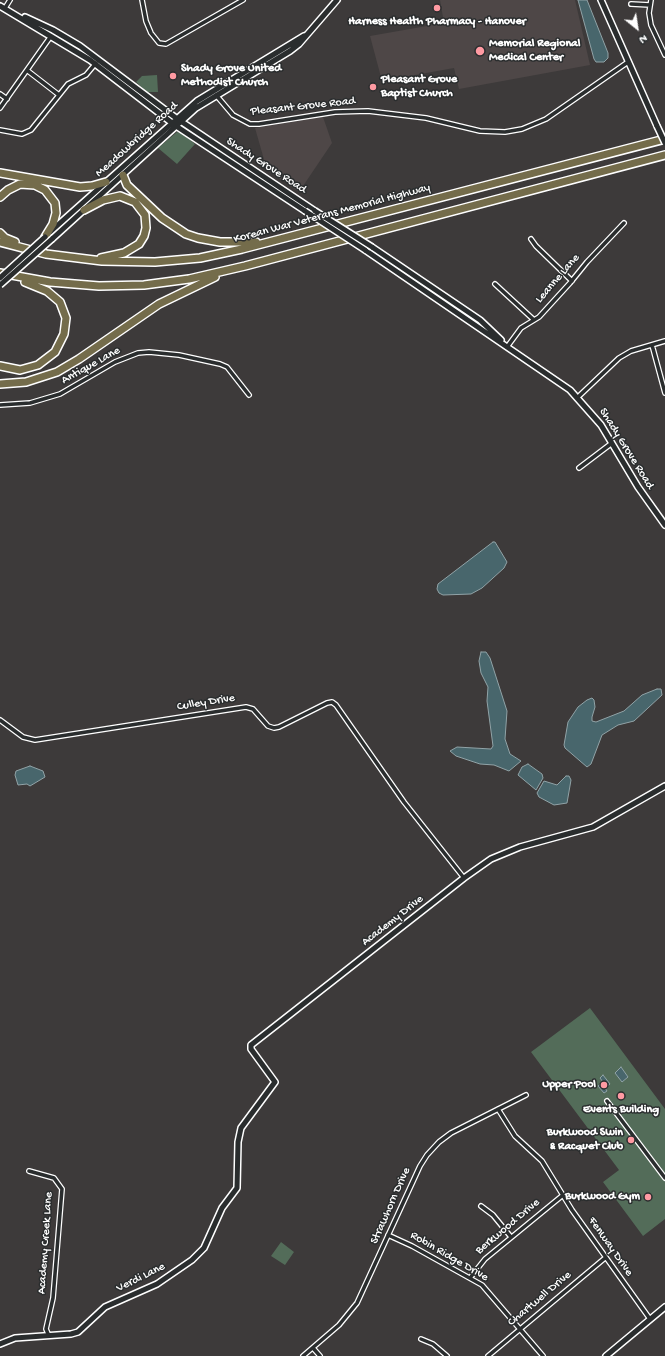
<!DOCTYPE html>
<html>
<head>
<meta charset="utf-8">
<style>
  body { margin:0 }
  #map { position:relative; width:665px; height:1356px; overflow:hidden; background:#3d3a3a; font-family:"Gochi Hand",sans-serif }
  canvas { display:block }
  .north { position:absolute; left:617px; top:8px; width:40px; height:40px; -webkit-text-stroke:3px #2a2d2e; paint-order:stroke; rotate:150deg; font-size:11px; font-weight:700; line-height:16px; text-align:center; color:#fff }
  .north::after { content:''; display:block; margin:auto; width:14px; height:18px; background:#fff; clip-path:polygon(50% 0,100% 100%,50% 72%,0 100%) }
</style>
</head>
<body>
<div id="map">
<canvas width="665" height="1356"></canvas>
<div class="north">N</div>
</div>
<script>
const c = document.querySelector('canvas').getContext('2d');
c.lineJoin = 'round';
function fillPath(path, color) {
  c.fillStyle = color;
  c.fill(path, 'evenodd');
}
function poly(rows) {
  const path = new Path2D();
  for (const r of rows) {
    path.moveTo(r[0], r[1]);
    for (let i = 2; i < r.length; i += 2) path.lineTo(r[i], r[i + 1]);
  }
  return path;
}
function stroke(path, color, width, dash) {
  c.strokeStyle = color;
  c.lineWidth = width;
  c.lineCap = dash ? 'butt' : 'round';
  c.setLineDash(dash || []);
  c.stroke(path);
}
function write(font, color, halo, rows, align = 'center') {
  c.font = font + ' "Gochi Hand",sans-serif';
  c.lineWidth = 3;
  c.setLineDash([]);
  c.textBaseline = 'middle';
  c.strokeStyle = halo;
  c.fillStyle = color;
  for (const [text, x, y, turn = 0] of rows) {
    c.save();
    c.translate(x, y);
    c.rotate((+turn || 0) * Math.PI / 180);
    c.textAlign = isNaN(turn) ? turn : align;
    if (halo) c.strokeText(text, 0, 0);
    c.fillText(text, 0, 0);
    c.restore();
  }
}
fillPath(poly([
  [440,0,575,0,590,65,459,89,454,68,382,81,370,36,444,23],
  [323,117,332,143,299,192,267,170,255,128]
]), '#4e4747');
fillPath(poly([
  [157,75,158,92,147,92,136,82,142,76],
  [177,132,182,133,195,144,177,164,158,148],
  [590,1008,665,1109,665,1219,643,1236,603,1182,619,1170,531,1052],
  [281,1242,294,1252,285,1265,271,1256]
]), '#536c59');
const water = poly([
  [578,0,587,0,608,53,608,58,604,62,596,62,594,59,578,0],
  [493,542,495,542,507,562,504,568,482,588,471,594,443,595,439,593,437,589,438,584,493,542],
  [481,652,486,652,490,658,507,711,505,739,510,754,521,761,509,771,494,765,480,764,456,756,450,751,457,747,491,749,493,746,487,701,488,687,481,673,479,661,481,652],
  [657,689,661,689,662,695,634,721,618,725,602,735,591,764,587,767,565,748,564,745,568,722,578,707,587,700,592,698,594,700,595,707,592,717,592,721,596,722,624,711,642,695,657,689],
  [528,764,542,774,543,778,536,790,518,775,522,767,528,764],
  [30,766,43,771,45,777,30,786,27,784,18,785,15,775,16,771,30,766],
  [566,776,569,776,571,780,567,803,554,805,539,797,537,793,544,781,557,785,566,776],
  [621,1067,628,1077,622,1082,615,1073,621,1067],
  [603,1075,610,1084,605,1088,607,1091,604,1093,598,1086,603,1082,600,1078,603,1075]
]);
fillPath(water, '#48666c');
stroke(water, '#91a3a7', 1);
const street = poly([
  [142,0,146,21,151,33,159,43,166,44,243,0],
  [651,0,649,13,651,25,665,55],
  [631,4,650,5],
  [5,8,10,0],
  [28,71,59,95],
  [0,94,7,99],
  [216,95,233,115,250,124,259,124,335,112,368,111,426,118,480,131,505,132,522,129,546,119,628,62],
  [0,108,51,36],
  [0,130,22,134,31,130,68,84,86,75,96,63],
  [531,239,536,246,572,281],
  [495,284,534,320],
  [652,345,665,393],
  [507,347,521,328,539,317,570,283,587,262,624,223],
  [578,397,619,358,631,351,665,341],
  [0,405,30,403,60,394,115,362,138,353,149,352,179,355,220,364,227,367,249,395],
  [579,468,612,443],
  [0,720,23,737,35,740,246,707,253,709,268,726,274,728,279,727,327,703,332,702,336,705,404,802,464,878],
  [607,1101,665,1178],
  [498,1109,515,1136,542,1161,572,1210,650,1319],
  [29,1171,54,1178,62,1189,53,1298,46,1329,49,1336],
  [481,1206,493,1215,511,1237],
  [388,1235,412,1246,482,1285,543,1356],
  [470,1278,485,1259,563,1195],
  [421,1339,433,1344,447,1356],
  [313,1348,320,1356],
  [303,1356,339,1325,357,1303,420,1166,427,1155,439,1142,451,1133,526,1095],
  [488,1356,605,1258]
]);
const secondary = poly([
  [601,0,657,126],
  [0,6,90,60,176,126,305,211],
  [25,17,53,30,80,46,176,118,315,211],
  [50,232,197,101,304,36],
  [52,239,196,108,290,51,299,44,337,0],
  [372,247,480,320,501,340],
  [365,250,570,390,601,425,638,487,665,525],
  [0,1344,15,1338,71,1334,78,1332,105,1307,157,1284,192,1260,204,1248,222,1208,237,1188,238,1142,241,1128,275,1082,251,1049,251,1045,464,878,491,859,520,847,593,827,665,786],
  [606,1356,665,1307]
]);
const highway = poly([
  [0,173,80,187,92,186,106,182],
  [123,175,127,185,162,218,186,234,198,238,220,242,256,242],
  [0,197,8,190,20,184,35,185,45,190,55,203,56,213,53,224,45,237],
  [84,210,103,200,120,196,135,202,145,215,146,228,144,236,139,244,124,253,101,258],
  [0,233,5,238,15,242],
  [0,242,46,254,102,261,155,262,200,258,242,249,665,139],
  [0,273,50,282,99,286,144,285,189,279,245,266,665,155],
  [0,366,20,370,38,365,55,352,64,334,66,318,60,302,47,291,25,282],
  [0,384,26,382,57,372,79,359,159,304,215,277]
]);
stroke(street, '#fff', 6);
stroke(secondary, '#fff', 8);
stroke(highway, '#fff', 10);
stroke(street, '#2a2d2e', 3.5);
stroke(secondary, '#2a2d2e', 5);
stroke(highway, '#746c4b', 7);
const secondaryBridge = poly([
  [657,126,665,143],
  [305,211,365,250],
  [315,211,372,247],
  [0,278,45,237],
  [0,285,52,239]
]);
stroke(secondaryBridge, '#fff', 8, []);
stroke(secondaryBridge, '#2a2d2e', 5);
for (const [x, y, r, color] of [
  [437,8,4,"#ff9aa2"],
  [480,51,5,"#ff9aa2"],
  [173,76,4,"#ff9aa2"],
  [373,87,4,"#ff9aa2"],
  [604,1085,4,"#ff9aa2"],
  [621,1096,4,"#ff9aa2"],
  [631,1140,4,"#ff9aa2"],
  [648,1197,4,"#ff9aa2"]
]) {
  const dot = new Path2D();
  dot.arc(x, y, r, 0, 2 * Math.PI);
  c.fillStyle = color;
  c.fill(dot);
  stroke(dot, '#2a2d2e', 1.5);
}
write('bold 12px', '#fff', '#2a2d2e', [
  ["Harness Health Pharmacy - Hanover",437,22,"center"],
  ["Memorial Regional",489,44],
  ["Medical Center",489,58],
  ["Shady Grove United",181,69],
  ["Methodist Church",181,83],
  ["Pleasant Grove",381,80],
  ["Baptist Church",381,94],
  ["Upper Pool",596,1085,"right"],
  ["Events Building",621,1110,"center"],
  ["Burkwood Swin",623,1133,"right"],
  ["& Racquet Club",623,1147,"right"],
  ["Burkwood Gym",640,1197,"right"]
], 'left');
write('12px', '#fff', '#2a2d2e', [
  ["Pleasant Grove Road",303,107,-6],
  ["Meadowbridge Road",137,140,-42],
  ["Shady Grove Road",266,166,33],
  ["Korean War Veterans Memorial Highway",332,214,-15],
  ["Leanne Lane",558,279,-49],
  ["Antique Lane",91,366,-29],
  ["Shady Grove Road",626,449,58],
  ["Culley Drive",206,703,-9],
  ["Academy Drive",393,921,-38],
  ["Strawhorn Drive",391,1206,-66],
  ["Berkwood Drive",508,1227,-40],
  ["Academy Creek Lane",46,1243,-86],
  ["Fenway Drive",610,1247,55],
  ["Robin Ridge Drive",449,1257,30],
  ["Verdi Lane",141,1278,-26],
  ["Chartwell Drive",540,1299,-40]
]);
</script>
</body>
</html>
